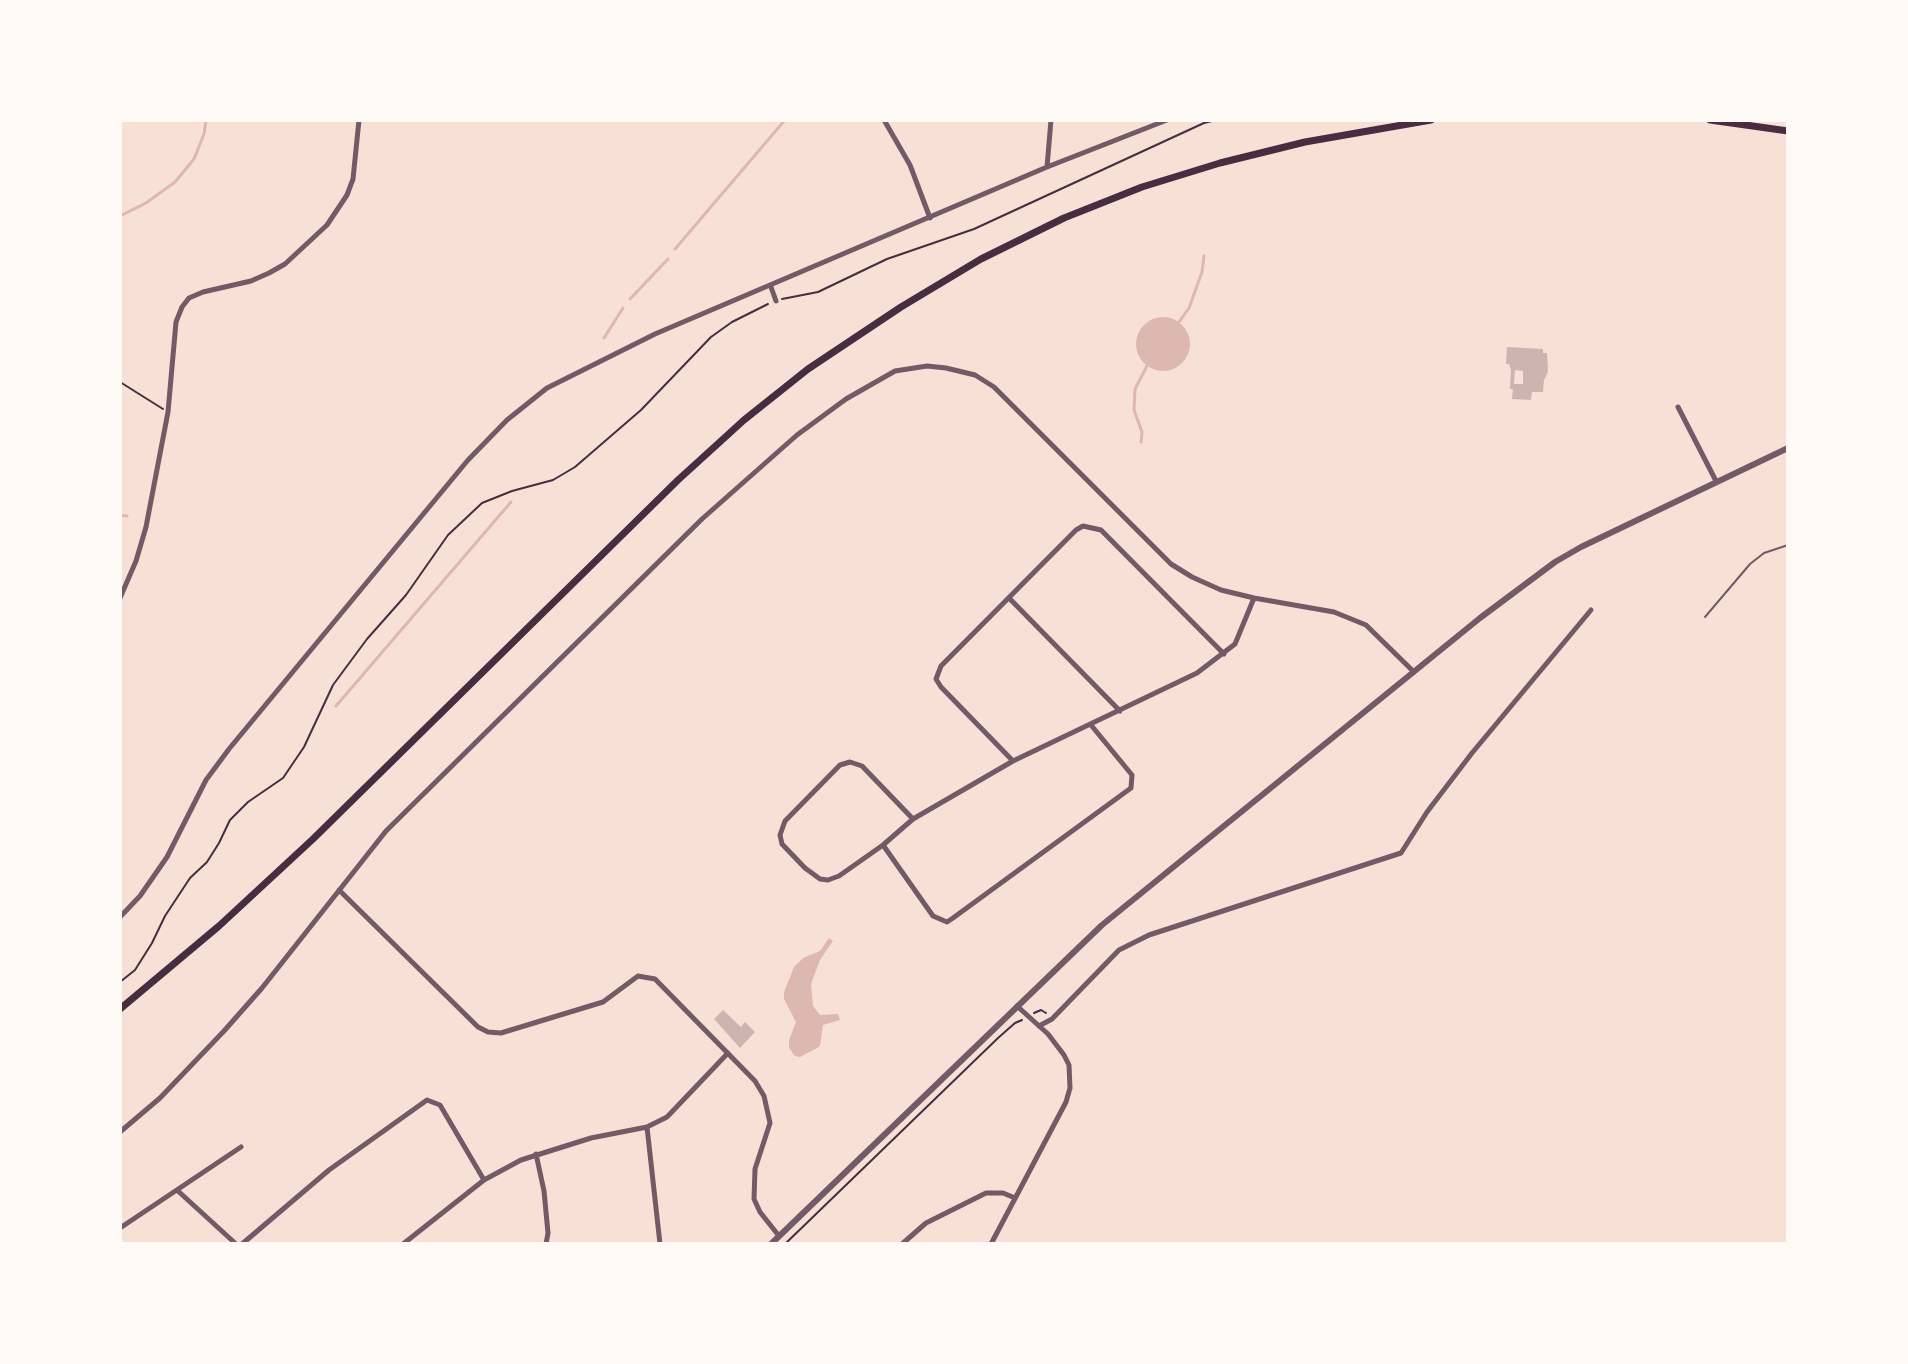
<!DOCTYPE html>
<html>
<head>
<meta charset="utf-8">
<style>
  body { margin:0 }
  #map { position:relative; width:1908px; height:1364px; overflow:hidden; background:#f7e1d7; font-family:"IBM Plex Serif",serif }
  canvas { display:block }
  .frame { position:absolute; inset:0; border:122px solid #fffaf5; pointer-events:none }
</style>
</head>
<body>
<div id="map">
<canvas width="1908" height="1364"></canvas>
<div class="frame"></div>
</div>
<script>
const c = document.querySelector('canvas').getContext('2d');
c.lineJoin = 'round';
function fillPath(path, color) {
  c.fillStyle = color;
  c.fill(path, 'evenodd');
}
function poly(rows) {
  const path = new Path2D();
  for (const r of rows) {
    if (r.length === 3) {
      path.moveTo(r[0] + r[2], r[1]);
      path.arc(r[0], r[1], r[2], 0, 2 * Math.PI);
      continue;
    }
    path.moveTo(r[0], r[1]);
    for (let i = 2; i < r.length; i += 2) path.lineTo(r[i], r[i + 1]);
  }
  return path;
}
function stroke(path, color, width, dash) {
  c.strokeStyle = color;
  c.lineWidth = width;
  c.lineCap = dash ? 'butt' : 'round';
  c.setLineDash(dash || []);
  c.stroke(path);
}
fillPath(poly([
  [1163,344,27],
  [829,938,833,941,820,960,811,984,813,1006,820,1015,838,1014,840,1020,823,1025,820,1046,817,1048,800,1057,795,1056,789,1048,789,1040,796,1022,784,999,784,992,794,967,803,958,820,951]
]), '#dcb8b0');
stroke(poly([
  [120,216,146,203,175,182,194,159,204,134,206,120],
  [675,249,785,120],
  [630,299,668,259],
  [1179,322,1189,308,1202,272,1204,256],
  [604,338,623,308],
  [1141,442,1142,432,1134,410,1135,389,1147,366],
  [120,515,127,516],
  [336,706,511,502]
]), '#dcb8b0', 3);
fillPath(poly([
  [1507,347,1543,349,1543,353,1547,353,1548,372,1544,380,1543,392,1532,392,1531,400,1512,399,1513,389,1510,389,1511,370,1509,364,1506,364],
  [1515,370,1523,371,1523,384,1514,384],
  [723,1010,741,1027,745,1022,755,1032,740,1048,714,1019]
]), '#ccb4b1');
stroke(poly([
  [782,299,818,292,887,259,974,229,1204,123,1216,120],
  [120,382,163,409],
  [120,982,135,970,152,943,165,916,190,878,207,862,219,843,230,820,248,802,283,778,304,747,333,685,367,639,406,595,448,535,482,503,512,491,553,480,575,467,641,410,711,337,732,322,768,304],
  [1034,1013,1041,1010,1046,1013],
  [785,1244,998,1038,1015,1023,1022,1020]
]), '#4a2c40', 2);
stroke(poly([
  [1705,617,1750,564,1764,553,1788,545]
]), '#755966', 2);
stroke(poly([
  [884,120,910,165,930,218],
  [1047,167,1051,120],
  [771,287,776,301],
  [1678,407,1716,481],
  [120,598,136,561,146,527,168,412,176,322,182,307,189,298,203,292,251,281,269,273,285,264,327,225,347,195,353,179,359,120],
  [1009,598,1120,711],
  [1013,761,941,687,936,679,941,666,1076,530,1083,526,1101,530,1224,654],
  [913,819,862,766,850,762,840,765,785,821,780,835,782,844,805,868,820,879,828,880,839,876,883,845,913,819,1013,761,1197,673,1235,644,1254,598],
  [883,845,933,916,947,922,953,918,1131,788,1132,775,1091,725],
  [339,890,478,1027,488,1032,501,1033,603,1002,638,976,655,979,755,1081,764,1096,770,1123,755,1169,754,1199,760,1212,779,1236],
  [120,917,140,896,167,857,206,780,229,749,468,460,507,420,547,388,655,334,1047,167,1167,120],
  [1039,1026,1052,1019,1119,950,1149,935,1401,853,1427,812,1472,753,1591,610],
  [647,1127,660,1244],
  [120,1132,160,1098,224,1031,262,988,386,831,702,519,797,435,846,399,895,371,927,366,946,368,975,375,994,387,1171,564,1192,577,1221,590,1254,598,1334,612,1366,625,1414,672],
  [536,1154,544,1191,548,1233,546,1244],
  [178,1191,236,1244],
  [120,1228,241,1147],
  [242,1244,329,1170,427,1100,440,1105,484,1180],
  [403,1244,484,1180,521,1160,591,1138,647,1127,667,1117,728,1053],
  [902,1244,926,1223,986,1193,1003,1193,1015,1198],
  [991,1244,1066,1102,1070,1088,1069,1065,1064,1055,1048,1034,1017,1006]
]), '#755966', 5);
stroke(poly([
  [771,1244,1102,925,1480,618,1555,562,1581,547,1788,448]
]), '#755966', 6);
stroke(poly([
  [1710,120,1788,131],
  [120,1009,219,926,313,839,678,480,744,420,808,369,901,307,981,259,1064,218,1142,187,1220,163,1305,142,1431,120]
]), '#4a2c40', 7);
</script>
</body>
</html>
